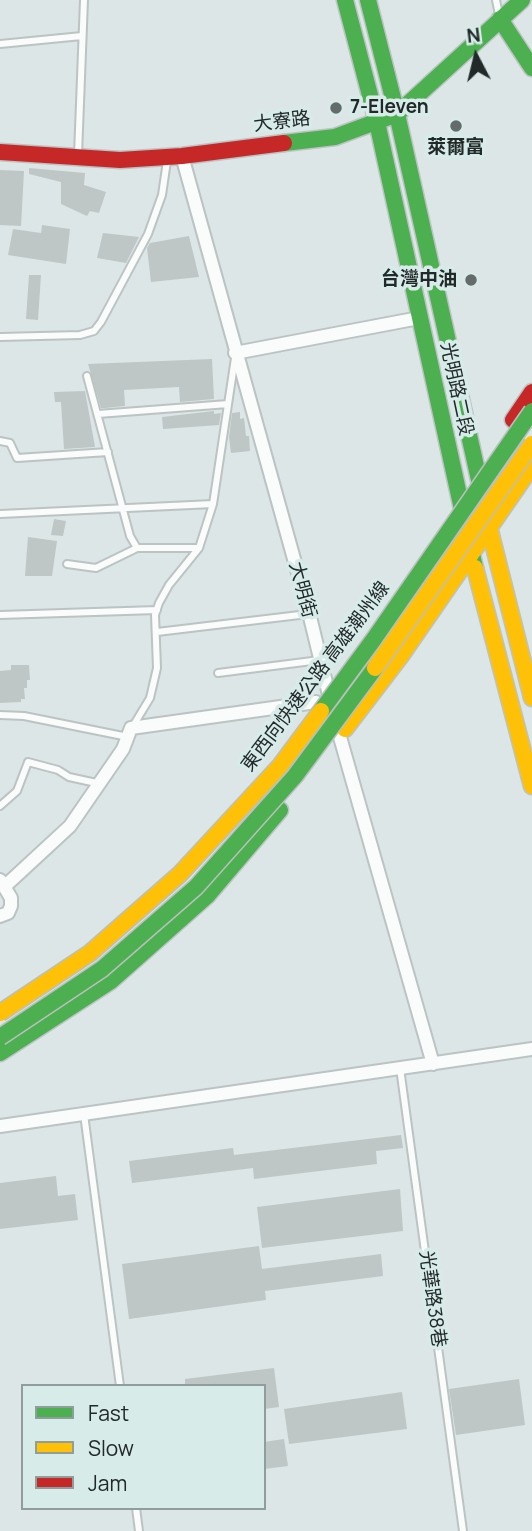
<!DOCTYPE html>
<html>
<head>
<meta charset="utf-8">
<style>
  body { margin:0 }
  #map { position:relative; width:532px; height:1531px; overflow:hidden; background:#dce6e6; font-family:Manrope,sans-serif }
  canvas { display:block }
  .legend { position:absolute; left:21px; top:1384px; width:245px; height:126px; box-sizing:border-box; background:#d7ebe9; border:2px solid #8f9e9c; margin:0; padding:9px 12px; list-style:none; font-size:21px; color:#222a29 }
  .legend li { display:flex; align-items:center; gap:14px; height:35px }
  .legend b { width:35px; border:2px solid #8f9e9c }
  .north { position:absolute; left:441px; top:21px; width:70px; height:70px; -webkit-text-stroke:5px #d7ebe9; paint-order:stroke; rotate:353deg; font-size:19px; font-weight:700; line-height:28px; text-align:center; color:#222a29 }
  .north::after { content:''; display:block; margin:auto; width:24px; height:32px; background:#222a29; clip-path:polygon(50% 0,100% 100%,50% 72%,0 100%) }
</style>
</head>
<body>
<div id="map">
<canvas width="532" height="1531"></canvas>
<ul class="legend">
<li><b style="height:9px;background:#4caf50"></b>Fast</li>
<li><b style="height:9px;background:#ffc107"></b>Slow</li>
<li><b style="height:9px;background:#c62828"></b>Jam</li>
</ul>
<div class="north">N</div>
</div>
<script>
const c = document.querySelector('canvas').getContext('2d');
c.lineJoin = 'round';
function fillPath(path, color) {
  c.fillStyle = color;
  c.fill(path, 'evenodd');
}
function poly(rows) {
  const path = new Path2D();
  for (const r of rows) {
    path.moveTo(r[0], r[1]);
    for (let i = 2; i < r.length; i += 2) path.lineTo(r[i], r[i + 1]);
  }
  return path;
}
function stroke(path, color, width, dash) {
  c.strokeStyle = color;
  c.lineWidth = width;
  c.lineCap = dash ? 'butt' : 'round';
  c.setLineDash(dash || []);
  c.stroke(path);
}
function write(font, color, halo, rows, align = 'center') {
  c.font = font + ' Manrope,"Noto Sans TC",sans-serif';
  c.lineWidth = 7;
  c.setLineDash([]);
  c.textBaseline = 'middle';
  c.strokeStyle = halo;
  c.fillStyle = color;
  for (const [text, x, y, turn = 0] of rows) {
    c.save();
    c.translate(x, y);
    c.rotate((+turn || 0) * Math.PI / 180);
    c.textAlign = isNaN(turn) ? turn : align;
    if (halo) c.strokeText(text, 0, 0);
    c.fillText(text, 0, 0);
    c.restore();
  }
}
fillPath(poly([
  [29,168,85,173,84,185,106,192,99,213,90,211,87,216,61,204,61,182,29,174],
  [0,170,24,171,21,226,0,225],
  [42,225,70,229,66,264,8,255,13,229,41,233],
  [103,233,139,237,126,263,97,258],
  [189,236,199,277,151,282,147,248,150,243],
  [29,275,41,275,38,320,26,319],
  [212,359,214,399,180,402,179,387,124,390,125,406,105,408,101,408,88,364],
  [85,391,95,447,64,449,61,402,55,402,54,392],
  [214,411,214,414,221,413,219,425,163,429,162,417],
  [240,412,240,419,244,418,246,436,249,436,250,451,231,453,229,437,232,413],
  [54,519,66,521,63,536,51,535],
  [28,537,57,541,52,576,25,576],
  [11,665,29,665,30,680,27,680,27,688,24,688,25,699,21,699,21,702,0,703,0,671,11,670],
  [401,1135,403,1148,376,1151,377,1164,254,1179,253,1168,132,1183,129,1161,233,1148,234,1155],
  [56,1176,58,1196,75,1194,78,1220,0,1229,0,1183],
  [400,1189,403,1231,262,1248,257,1207],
  [259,1246,262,1269,381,1254,383,1276,265,1291,266,1300,129,1319,122,1264],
  [274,1368,279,1407,264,1409,264,1386,185,1386,185,1379],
  [519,1379,525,1425,456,1435,449,1389],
  [402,1392,407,1429,289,1444,284,1409],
  [284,1439,288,1466,264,1469,264,1442]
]), '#bec7c6');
const lane = poly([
  [496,0,499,15],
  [0,44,82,36],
  [78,155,84,0],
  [0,337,80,335,94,331,101,322,148,234,162,195,167,161],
  [98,414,228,404],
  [0,441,10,443,17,458,108,452],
  [0,514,213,504],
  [137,548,199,548],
  [67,564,96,568,137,548,130,536,87,376],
  [0,615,157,610],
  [157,632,308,614],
  [218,673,320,660],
  [0,715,24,716,128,737],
  [133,726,150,698,157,668,155,615,159,603,169,585,199,548,213,504,235,358],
  [0,806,17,791,28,762,58,770,69,777,101,784],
  [400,1068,463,1531],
  [84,1114,120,1386],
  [136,1508,139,1531]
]);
const street = poly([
  [182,156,309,613,330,699],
  [235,353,419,318],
  [336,723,433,1064],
  [4,887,70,826,123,749,131,728,316,702],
  [0,916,8,913,11,906,11,898,0,880],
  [0,1126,532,1049]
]);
const fast = poly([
  [345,0,377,122,475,568],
  [368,0,397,114,482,493],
  [500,19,532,68],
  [284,143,335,137,397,114,522,0],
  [0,1053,111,981,207,896,280,810]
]);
const slow = poly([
  [488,523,532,698],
  [475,568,532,786],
  [345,729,400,657,532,466]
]);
const jam = poly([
  [0,152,120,160,182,156,284,143],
  [513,420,532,392]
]);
stroke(lane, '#bbc3c3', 10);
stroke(street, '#bbc3c3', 16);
stroke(fast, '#bbc3c3', 19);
stroke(slow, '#bbc3c3', 19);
stroke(jam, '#bbc3c3', 19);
stroke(lane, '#fafbfb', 6);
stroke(street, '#fafbfb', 12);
stroke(fast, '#4caf50', 16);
stroke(slow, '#ffc107', 16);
stroke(jam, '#c62828', 16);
const fastBridge = poly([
  [321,711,374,639,532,411],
  [0,1037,102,969,196,887,295,776,375,668]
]);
const slowBridge = poly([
  [375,668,532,444],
  [0,1013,90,953,180,874,280,766,321,711]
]);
stroke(fastBridge, '#babfbf', 19, []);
stroke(slowBridge, '#babfbf', 19, []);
stroke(fastBridge, '#4caf50', 16);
stroke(slowBridge, '#ffc107', 16);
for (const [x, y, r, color] of [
  [336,108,7,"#636c6b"],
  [456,126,7,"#636c6b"],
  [471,280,7,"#636c6b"]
]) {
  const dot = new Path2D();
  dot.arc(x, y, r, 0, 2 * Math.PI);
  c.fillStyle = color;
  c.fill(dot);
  stroke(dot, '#d7ebe9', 2.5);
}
write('bold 19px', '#222a29', '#d7ebe9', [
  ["7-Eleven",350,108],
  ["萊爾富",456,148,"center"],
  ["台灣中油",457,280,"right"]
], 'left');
write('19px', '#222a29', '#d7ebe9', [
  ["大寮路",282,122,-7],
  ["光明路二段",456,389,78],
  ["大明街",302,590,75],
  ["東西向快速公路 高雄潮州線",316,677,-53],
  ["光華路38巷",432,1299,82]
]);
</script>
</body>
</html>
